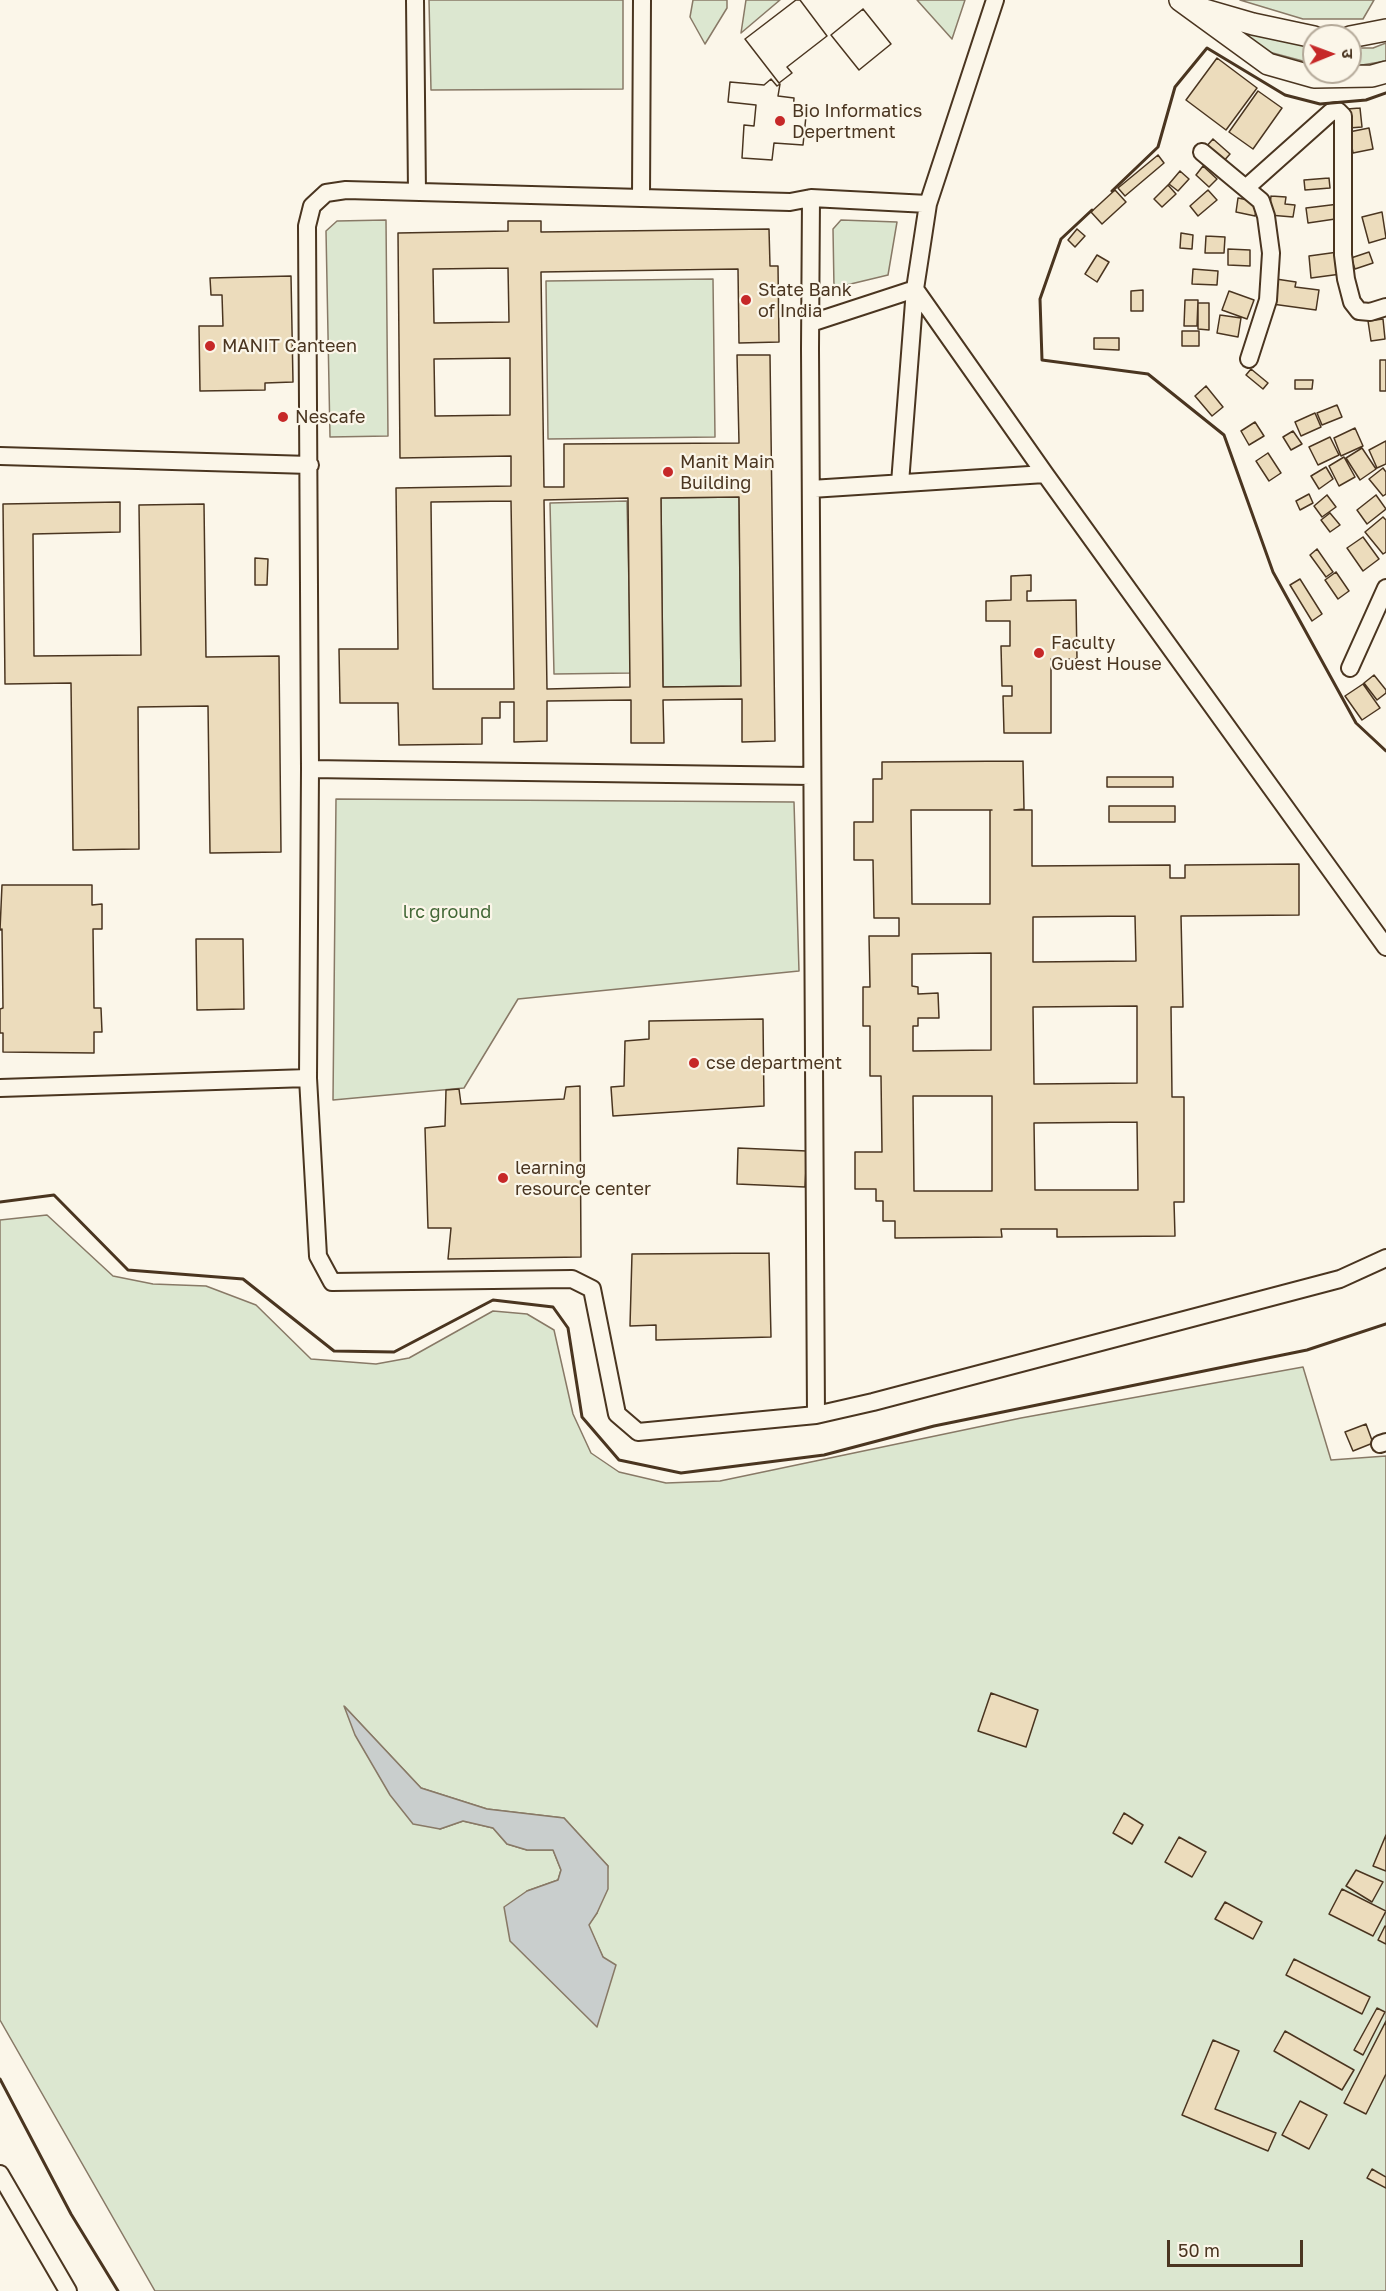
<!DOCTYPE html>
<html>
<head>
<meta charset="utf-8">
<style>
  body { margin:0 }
  #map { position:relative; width:1386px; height:2291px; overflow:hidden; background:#fbf6e9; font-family:"Golos Text","Noto Sans Devanagari",sans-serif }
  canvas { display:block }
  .north { position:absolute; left:1302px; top:24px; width:60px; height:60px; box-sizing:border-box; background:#fbf6e9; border:2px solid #b4a999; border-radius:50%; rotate:89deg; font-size:16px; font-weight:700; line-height:24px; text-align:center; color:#4a3520 }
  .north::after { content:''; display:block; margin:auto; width:21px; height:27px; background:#c62828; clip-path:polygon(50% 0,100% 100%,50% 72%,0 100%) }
  .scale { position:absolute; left:1167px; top:2240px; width:136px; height:27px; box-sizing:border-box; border:3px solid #4a3520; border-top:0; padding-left:8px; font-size:18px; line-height:21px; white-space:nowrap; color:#4a3520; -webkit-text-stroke:4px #fbf6e9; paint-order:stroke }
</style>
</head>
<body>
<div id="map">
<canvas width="1386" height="2291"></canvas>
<div class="north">उ</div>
<div class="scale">50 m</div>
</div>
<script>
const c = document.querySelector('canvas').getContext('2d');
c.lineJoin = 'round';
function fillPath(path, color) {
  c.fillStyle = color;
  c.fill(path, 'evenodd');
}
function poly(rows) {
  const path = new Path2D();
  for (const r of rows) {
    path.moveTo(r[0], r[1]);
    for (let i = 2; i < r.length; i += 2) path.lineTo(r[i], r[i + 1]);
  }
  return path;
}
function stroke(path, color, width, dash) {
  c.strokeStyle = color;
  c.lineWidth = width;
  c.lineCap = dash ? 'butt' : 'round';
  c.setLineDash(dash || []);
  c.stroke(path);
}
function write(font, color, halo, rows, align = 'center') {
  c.font = font + ' "Golos Text",sans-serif';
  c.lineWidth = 4.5;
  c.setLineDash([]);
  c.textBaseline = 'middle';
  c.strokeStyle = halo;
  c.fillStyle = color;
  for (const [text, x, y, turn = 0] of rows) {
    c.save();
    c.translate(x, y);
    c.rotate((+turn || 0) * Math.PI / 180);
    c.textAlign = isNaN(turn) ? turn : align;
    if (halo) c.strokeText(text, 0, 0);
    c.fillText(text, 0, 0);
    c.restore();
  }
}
const green = poly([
  [429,0,623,0,623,89,431,90,429,0],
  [693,0,727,0,727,8,705,44,690,17,693,0],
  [746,0,780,0,741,33,746,0],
  [917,0,965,0,952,39,917,0],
  [1240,0,1374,0,1363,19,1303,19,1240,0],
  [1225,23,1314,45,1314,64,1269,52,1225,23],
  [1386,43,1386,61,1350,67,1350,48,1373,48,1386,43],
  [386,220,388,436,330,437,326,231,337,221,386,220],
  [841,220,897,222,888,275,834,288,833,229,841,220],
  [713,279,715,437,548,439,546,281,713,279],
  [739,497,741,686,663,687,661,498,739,497],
  [627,501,631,673,554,674,550,503,627,501],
  [336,799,794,802,799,971,518,999,464,1088,333,1100,336,799],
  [47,1215,113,1276,153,1284,206,1286,256,1305,311,1359,376,1364,409,1358,493,1311,527,1314,554,1330,573,1414,591,1453,619,1472,666,1483,720,1481,1021,1418,1303,1367,1331,1460,1386,1456,1386,2291,155,2291,0,2020,0,1220,47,1215],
  [345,1707,421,1788,487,1809,564,1818,608,1866,597,1913,588,1925,603,1957,527,1891,558,1880,561,1870,553,1850,527,1850,507,1844,493,1828,463,1821,440,1829,345,1707]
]);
fillPath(green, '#dce7d0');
stroke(green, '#887966', 1.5);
const water = poly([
  [344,1706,421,1788,487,1809,564,1818,608,1866,608,1889,597,1913,589,1925,603,1957,616,1965,597,2027,510,1941,504,1907,527,1891,558,1880,561,1870,553,1850,527,1850,507,1844,493,1828,463,1821,440,1829,413,1824,390,1795,355,1735,344,1706]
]);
fillPath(water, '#c9cecd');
stroke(water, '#887966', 1.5);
const building = poly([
  [796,0,800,0,827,36,787,67,792,73,779,83,745,39,796,0],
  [796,0,800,0,827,36,787,67,792,73,779,83,745,39,796,0],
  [863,9,891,44,859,70,831,35,863,9],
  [863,9,891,44,859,70,831,35,863,9],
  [1217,58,1257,88,1226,130,1186,100,1217,58],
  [771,79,777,86,780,84,778,96,794,98,793,115,806,116,803,145,774,143,772,160,742,158,744,125,754,126,756,105,728,102,730,82,764,85,771,79],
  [771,79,777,86,780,84,778,96,794,98,793,115,806,116,803,145,774,143,772,160,742,158,744,125,754,126,756,105,728,102,730,82,764,85,771,79],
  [1258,91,1282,108,1253,149,1229,132,1258,91],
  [1360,108,1362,127,1349,128,1347,109,1360,108],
  [1369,128,1373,149,1353,153,1349,132,1369,128],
  [1213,139,1230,154,1222,163,1205,148,1213,139],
  [1158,155,1164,163,1125,196,1118,188,1158,155],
  [1203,166,1217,179,1209,187,1196,175,1203,166],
  [1180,171,1189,179,1178,191,1169,184,1180,171],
  [1329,178,1330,188,1305,190,1304,180,1329,178],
  [1168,185,1176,194,1162,207,1154,199,1168,185],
  [1115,190,1126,202,1102,224,1091,212,1115,190],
  [1208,190,1217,200,1198,216,1190,206,1208,190],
  [1271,196,1286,197,1285,204,1295,205,1293,217,1269,215,1271,196],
  [1238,198,1258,202,1255,216,1236,212,1238,198],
  [1339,204,1342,218,1308,223,1306,208,1339,204],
  [1382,212,1386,238,1369,243,1362,217,1382,212],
  [508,221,541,221,541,232,769,229,770,266,778,266,779,342,739,343,738,269,541,272,544,487,564,487,564,444,739,443,737,355,770,355,775,741,742,742,742,699,663,700,664,743,631,743,631,700,547,701,547,741,514,742,514,702,500,702,500,718,482,718,482,744,399,745,398,703,340,703,339,649,398,649,396,488,511,486,511,456,400,458,398,233,508,231,508,221],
  [508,268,509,322,434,323,433,269,508,268],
  [510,358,510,415,435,416,434,359,510,358],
  [739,497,741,686,663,687,661,498,739,497],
  [628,498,630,687,547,689,544,500,628,498],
  [511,501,514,689,433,689,431,502,511,501],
  [1077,229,1085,236,1075,247,1068,240,1077,229],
  [1181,233,1193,235,1192,249,1180,248,1181,233],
  [1206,236,1225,237,1224,253,1205,253,1206,236],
  [1228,249,1250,250,1250,266,1228,265,1228,249],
  [1338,252,1341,274,1311,278,1309,256,1338,252],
  [1369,252,1373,263,1355,269,1351,258,1369,252],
  [1097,255,1109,262,1097,282,1085,274,1097,255],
  [1193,269,1218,271,1217,285,1192,284,1193,269],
  [291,276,293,382,265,383,265,390,200,391,199,326,223,326,222,295,211,295,210,278,291,276],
  [1276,279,1296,282,1295,287,1319,290,1316,310,1272,304,1276,279],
  [1143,290,1143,311,1131,311,1131,291,1143,290],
  [1229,291,1254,300,1247,319,1222,310,1229,291],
  [1185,300,1198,300,1197,326,1184,326,1185,300],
  [1198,303,1209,303,1209,330,1198,329,1198,303],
  [1220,315,1241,318,1238,337,1217,333,1220,315],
  [1383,319,1385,339,1371,341,1368,321,1383,319],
  [1182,331,1199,331,1199,346,1182,346,1182,331],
  [1094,338,1119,338,1119,350,1094,349,1094,338],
  [1380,360,1386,360,1386,391,1380,391,1380,360],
  [1251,369,1268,383,1263,389,1246,375,1251,369],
  [1295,380,1313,380,1312,389,1295,389,1295,380],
  [1206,386,1223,407,1212,416,1195,396,1206,386],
  [1337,405,1342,417,1322,425,1317,413,1337,405],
  [1315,413,1321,427,1301,436,1295,422,1315,413],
  [1255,422,1264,436,1249,445,1241,431,1255,422],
  [1355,428,1363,446,1341,456,1334,438,1355,428],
  [1293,431,1302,444,1291,450,1283,437,1293,431],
  [1330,437,1339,455,1318,465,1309,447,1330,437],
  [1386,441,1386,464,1377,468,1369,450,1386,441],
  [1362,448,1376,469,1360,480,1346,458,1362,448],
  [1268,453,1281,473,1269,481,1256,461,1268,453],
  [1344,457,1355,477,1339,486,1329,466,1344,457],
  [1326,467,1333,479,1319,489,1311,476,1326,467],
  [1383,468,1386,472,1386,494,1383,496,1369,479,1383,468],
  [1309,494,1313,503,1300,510,1296,501,1309,494],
  [1327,495,1336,507,1322,517,1314,506,1327,495],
  [1376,495,1386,509,1367,524,1357,510,1376,495],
  [120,502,120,532,33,534,34,656,141,655,139,505,204,504,206,657,279,656,281,852,210,853,208,706,138,707,139,849,73,850,71,683,5,684,3,504,120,502],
  [1330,513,1340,525,1330,532,1321,520,1330,513],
  [1383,517,1386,520,1386,552,1383,554,1365,532,1383,517],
  [1363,537,1379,559,1363,571,1347,548,1363,537],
  [1317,549,1333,572,1326,577,1310,555,1317,549],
  [255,558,268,559,267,585,255,585,255,558],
  [1336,572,1349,591,1338,599,1325,580,1336,572],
  [1031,575,1031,591,1027,591,1027,601,1076,600,1077,659,1051,659,1051,733,1004,733,1003,696,1012,696,1012,686,1002,686,1001,646,1010,646,1010,621,986,621,986,601,1011,600,1011,576,1031,575],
  [1300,579,1322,614,1312,621,1290,585,1300,579],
  [1374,675,1386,690,1386,693,1377,700,1364,683,1374,675],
  [1363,684,1380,708,1362,720,1345,696,1363,684],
  [1023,761,1024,809,1014,810,1032,810,1032,866,1170,865,1170,878,1185,878,1185,865,1299,864,1299,915,1181,916,1183,1007,1171,1007,1172,1097,1184,1097,1184,1202,1174,1202,1175,1236,1057,1237,1057,1229,1001,1229,1002,1237,895,1238,895,1221,883,1221,883,1201,876,1201,876,1189,855,1189,855,1152,882,1152,881,1076,870,1076,870,1026,863,1026,863,987,870,987,869,936,899,936,899,918,874,918,873,860,854,860,854,822,873,822,873,779,882,779,882,762,1023,761],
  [911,810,992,810,990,810,990,904,912,904,911,810],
  [1135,916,1136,961,1033,962,1033,917,1135,916],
  [991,953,991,1050,913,1051,913,1026,918,1026,918,1018,939,1018,938,993,918,994,918,987,912,986,912,954,991,953],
  [1137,1006,1137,1083,1034,1084,1033,1007,1137,1006],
  [913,1096,992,1096,992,1191,914,1191,913,1096],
  [1137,1122,1138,1190,1035,1190,1034,1123,1137,1122],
  [1107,777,1173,777,1173,787,1107,787,1107,777],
  [1109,806,1175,806,1175,822,1109,822,1109,806],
  [2,885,92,885,92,905,102,904,102,929,93,929,94,1008,101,1008,102,1032,94,1032,94,1053,3,1052,3,1033,0,1033,0,1009,3,1008,2,929,0,930,2,885],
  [196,939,243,939,244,1009,197,1010,196,939],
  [763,1019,764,1106,613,1116,611,1087,624,1086,625,1041,649,1039,649,1021,763,1019],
  [580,1086,581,1257,448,1259,451,1228,428,1228,425,1128,445,1126,446,1090,459,1089,461,1104,564,1099,566,1087,580,1086],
  [738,1148,807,1151,805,1187,737,1184,738,1148],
  [769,1253,771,1337,656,1340,656,1325,630,1326,632,1254,769,1253],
  [1366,1424,1373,1443,1353,1451,1345,1432,1366,1424],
  [991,1693,1038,1710,1026,1747,978,1731,991,1693],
  [1124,1813,1143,1825,1132,1844,1113,1833,1124,1813],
  [1386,1835,1386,1871,1373,1866,1386,1835],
  [1179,1837,1206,1852,1192,1877,1165,1862,1179,1837],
  [1356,1870,1383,1882,1372,1902,1346,1886,1356,1870],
  [1342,1889,1386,1911,1373,1936,1329,1914,1342,1889],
  [1225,1902,1262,1922,1253,1939,1215,1919,1225,1902],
  [1385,1926,1386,1927,1386,1944,1378,1940,1385,1926],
  [1294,1959,1370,1997,1362,2014,1286,1975,1294,1959],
  [1377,2008,1385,2012,1363,2055,1354,2050,1377,2008],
  [1386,2021,1386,2074,1366,2114,1344,2103,1386,2021],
  [1285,2031,1354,2070,1342,2090,1274,2051,1285,2031],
  [1213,2040,1239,2051,1215,2109,1276,2133,1268,2151,1182,2115,1213,2040],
  [1300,2101,1327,2115,1309,2149,1282,2135,1300,2101],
  [1372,2169,1386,2177,1386,2188,1367,2178,1372,2169]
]);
fillPath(building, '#ecdcbc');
stroke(building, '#4a3520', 1.5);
const minor = poly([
  [415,0,417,192],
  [1202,152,1261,201,1266,216,1271,253,1268,300,1249,359],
  [1247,187,1331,112,1338,111,1343,116,1343,255,1346,279,1352,302,1359,311,1370,312,1386,307],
  [641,198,642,0],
  [811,198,810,349,816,1415],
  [928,204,811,198,790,202,346,190,326,193,312,206,307,226,310,769,308,1078,318,1256,332,1282,572,1279,592,1289,617,1414,638,1432,816,1415,873,1402,1340,1279,1386,1258],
  [811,323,915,289,1045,474,1386,947],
  [0,456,310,465],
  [900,483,915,289,928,204,995,0],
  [811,489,1045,474],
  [1350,668,1386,588],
  [310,769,811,776],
  [0,1088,308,1078],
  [1380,1444,1386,1442],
  [0,2174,68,2291]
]);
const tertiary = poly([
  [1180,0,1268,64,1314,77,1372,76,1386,72],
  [1201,9,1253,24,1314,37],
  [1350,37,1386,30]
]);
stroke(minor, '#4a3520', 20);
stroke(tertiary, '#4a3520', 24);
stroke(minor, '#fbf6e9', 16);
stroke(tertiary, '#fbf6e9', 21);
stroke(poly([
  [1112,191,1158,147,1175,87,1207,48,1285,95,1320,104,1366,100,1386,93],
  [1092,210,1061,239,1040,299,1042,360,1148,374,1224,435,1273,572,1356,723,1386,751],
  [0,1202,54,1195,128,1270,243,1279,334,1351,394,1352,493,1300,553,1307,568,1328,582,1417,619,1460,681,1473,824,1455,934,1426,1307,1350,1386,1324],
  [0,2079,71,2214,118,2291]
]), '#4a3520', 3);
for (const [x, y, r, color] of [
  [780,121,6,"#c62828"],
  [746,300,6,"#c62828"],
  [210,346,6,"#c62828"],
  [283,417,6,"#c62828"],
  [668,472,6,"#c62828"],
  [1039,653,6,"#c62828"],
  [694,1063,6,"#c62828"],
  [503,1178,6,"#c62828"]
]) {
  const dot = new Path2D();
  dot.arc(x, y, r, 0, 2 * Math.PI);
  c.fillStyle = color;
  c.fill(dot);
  stroke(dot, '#fbf6e9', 2);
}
write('18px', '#4a3520', '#fbf6e9', [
  ["Bio Informatics",792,111],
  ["Depertment",792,132],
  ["State Bank",758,290],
  ["of India",758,311],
  ["MANIT Canteen",222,346],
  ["Nescafe",295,417],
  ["Manit Main",680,462],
  ["Building",680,483],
  ["Faculty",1051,643],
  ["Guest House",1051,664],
  ["cse department",706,1063],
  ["learning",515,1168],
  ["resource center",515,1189]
], 'left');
write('18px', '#436837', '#fbf6e9', [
  ["lrc ground",447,912]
]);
</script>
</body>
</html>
